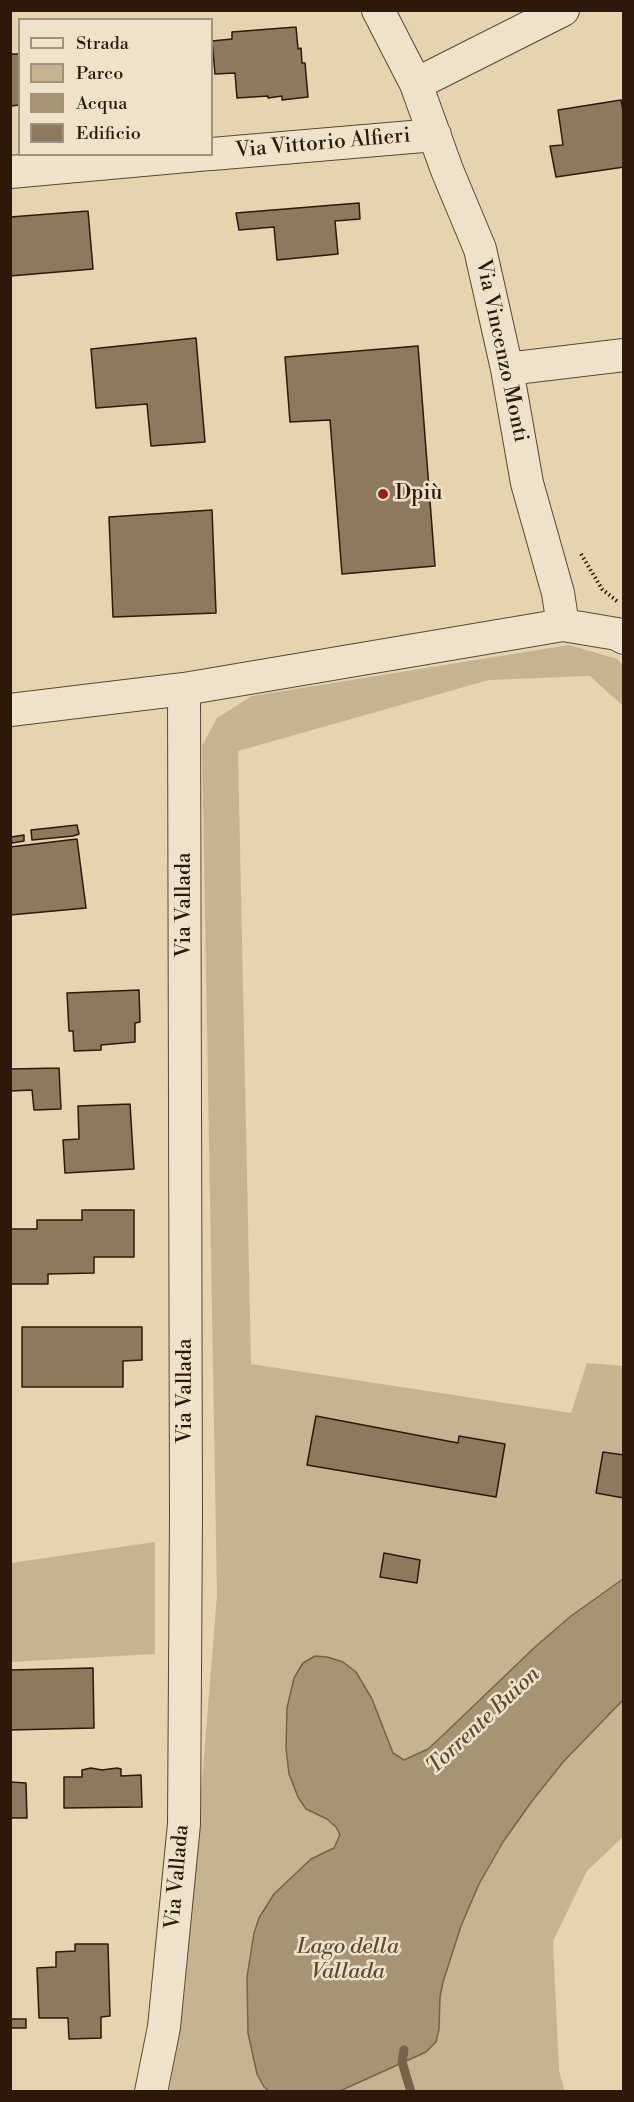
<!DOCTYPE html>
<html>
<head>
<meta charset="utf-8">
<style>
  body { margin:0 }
  #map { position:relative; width:634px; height:2102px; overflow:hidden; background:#e5d4ad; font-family:"Libre Bodoni",serif }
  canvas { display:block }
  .frame { position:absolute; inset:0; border:12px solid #2e1809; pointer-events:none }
  .legend { position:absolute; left:18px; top:18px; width:195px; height:138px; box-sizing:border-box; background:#eee3ca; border:2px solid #a1927d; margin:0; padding:8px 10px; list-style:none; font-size:18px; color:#2e1809 }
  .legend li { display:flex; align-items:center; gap:12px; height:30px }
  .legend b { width:30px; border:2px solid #a1927d }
</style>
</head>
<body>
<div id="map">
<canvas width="634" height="2102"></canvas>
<div class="frame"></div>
<ul class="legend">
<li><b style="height:8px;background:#eee3ca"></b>Strada</li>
<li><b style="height:16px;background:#c6b491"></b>Parco</li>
<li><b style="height:16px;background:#a79475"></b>Acqua</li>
<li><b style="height:16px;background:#8d7a5e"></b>Edificio</li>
</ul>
</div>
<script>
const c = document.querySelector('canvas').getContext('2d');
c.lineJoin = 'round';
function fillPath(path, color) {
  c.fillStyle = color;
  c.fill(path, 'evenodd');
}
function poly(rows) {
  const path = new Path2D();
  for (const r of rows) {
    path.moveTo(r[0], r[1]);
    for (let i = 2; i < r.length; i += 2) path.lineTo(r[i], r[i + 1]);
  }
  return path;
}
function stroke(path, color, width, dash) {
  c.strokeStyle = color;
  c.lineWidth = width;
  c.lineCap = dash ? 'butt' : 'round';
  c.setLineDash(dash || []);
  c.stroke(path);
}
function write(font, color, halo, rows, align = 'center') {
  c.font = font + ' "Libre Bodoni",serif';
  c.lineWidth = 5;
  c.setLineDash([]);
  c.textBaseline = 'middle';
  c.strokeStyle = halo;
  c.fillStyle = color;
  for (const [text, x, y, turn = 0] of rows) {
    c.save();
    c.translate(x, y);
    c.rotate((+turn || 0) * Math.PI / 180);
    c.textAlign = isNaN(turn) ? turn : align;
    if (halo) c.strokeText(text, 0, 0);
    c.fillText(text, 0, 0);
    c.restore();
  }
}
fillPath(poly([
  [569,645,617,659,623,665,623,706,590,676,489,680,238,751,251,1364,571,1413,587,1363,623,1366,623,1579,571,1616,535,1647,440,1738,428,1749,404,1760,393,1753,372,1699,356,1672,305,1809,327,1819,337,1827,340,1835,334,1848,311,1859,294,1876,259,1918,254,1933,247,1977,248,2033,257,2074,264,2087,269,2091,169,2092,185,1991,217,1595,202,746,217,718,252,696],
  [155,1542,155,1654,11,1662,11,1563],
  [623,1700,623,1837,587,1871,553,1941,559,2071,565,2091,340,2092,426,2052,439,2029,440,1997,443,1982,461,1926,479,1884,503,1842,532,1801,564,1761]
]), '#c6b491');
const water = poly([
  [623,1579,623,1700,564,1761,532,1801,503,1842,479,1884,461,1926,443,1982,440,1997,439,2029,436,2042,426,2052,340,2091,269,2091,264,2087,257,2074,248,2033,247,1977,254,1933,259,1918,274,1894,311,1859,334,1848,340,1835,336,1827,327,1819,306,1809,298,1797,289,1774,286,1748,287,1708,294,1678,303,1663,315,1656,327,1657,343,1662,356,1672,372,1699,393,1753,404,1760,428,1749,440,1738,535,1647,571,1616,623,1579]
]);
fillPath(water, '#a79475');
stroke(water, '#77624a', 1.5);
stroke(poly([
  [404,2050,402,2062,411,2092]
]), '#77624a', 9);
const building = poly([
  [296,27,298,49,301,48,302,63,305,63,308,97,282,100,282,96,268,98,268,96,237,98,235,73,215,74,212,41,232,39,232,32,296,27],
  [10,54,20,54,20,105,10,106,10,54],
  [621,100,624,116,624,167,556,177,550,146,563,145,558,110,621,100],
  [359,203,360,219,335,221,338,254,277,260,274,227,239,230,236,213,359,203],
  [88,211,93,269,10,276,10,217,88,211],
  [196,338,205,442,151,446,147,404,96,408,91,349,196,338],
  [418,346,435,566,342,574,330,420,290,422,285,357,418,346],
  [212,510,216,613,113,617,109,517,212,510],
  [77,825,79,834,73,836,32,840,31,830,77,825],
  [24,835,24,841,12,843,11,837,24,835],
  [77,839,86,908,10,915,10,847,77,839],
  [139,990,140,1022,135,1023,135,1042,101,1045,101,1050,74,1051,73,1031,69,1031,67,993,139,990],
  [59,1068,61,1109,34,1110,32,1090,10,1091,10,1069,59,1068],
  [130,1104,134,1169,65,1173,63,1140,79,1139,78,1106,130,1104],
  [82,1210,134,1210,134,1257,94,1257,94,1273,48,1274,48,1284,10,1284,10,1229,37,1229,37,1220,82,1220,82,1210],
  [22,1327,142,1327,142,1360,123,1361,123,1387,22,1387,22,1327],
  [316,1416,458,1443,459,1436,505,1444,496,1497,307,1465,316,1416],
  [603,1452,624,1455,624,1498,596,1493,603,1452],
  [384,1553,420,1560,417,1583,380,1577,384,1553],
  [93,1668,94,1728,10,1730,10,1670,93,1668],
  [91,1768,102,1770,117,1768,121,1769,121,1776,141,1775,142,1807,64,1808,64,1777,82,1777,82,1770,91,1768],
  [10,1782,26,1783,27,1818,10,1818,10,1782],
  [75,1944,108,1944,110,2016,101,2017,101,2038,69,2039,68,2018,39,2018,37,1968,56,1967,56,1952,75,1951,75,1944],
  [10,2019,26,2019,26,2028,10,2028,10,2019]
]);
fillPath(building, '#8d7a5e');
stroke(building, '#2e1809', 1.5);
const street = poly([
  [378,10,416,84,447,170,480,249,507,369,527,483,558,593,563,625],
  [416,84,563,10],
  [212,154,435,135],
  [10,172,209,154],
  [507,369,624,355],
  [10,710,184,689,563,625,617,634,624,638],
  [151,2092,164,2027,184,1824,186,1517,184,689]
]);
stroke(street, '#5c4732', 34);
stroke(poly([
  [581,554,602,589,618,602]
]), '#2e1809', 4, [1.5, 3]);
stroke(street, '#eee3ca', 32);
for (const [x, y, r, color] of [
  [383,494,6,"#8f2418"]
]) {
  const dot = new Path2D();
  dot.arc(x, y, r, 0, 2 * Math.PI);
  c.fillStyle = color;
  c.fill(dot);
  stroke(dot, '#eee3ca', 2);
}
write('21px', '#2e1809', '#eee3ca', [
  ["Via Vittorio Alfieri",323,144,-5],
  ["Via Vincenzo Monti",501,351,78],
  ["Via Vallada",185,905,-90],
  ["Via Vallada",186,1391,-90],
  ["Via Vallada",178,1877,-85]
]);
write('21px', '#2e1809', '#eee3ca', [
  ["Dpiù",395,494]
], 'left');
write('italic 22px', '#5e4a34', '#eee3ca', [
  ["Torrente Buion",484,1721,-43],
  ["Lago della",348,1948],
  ["Vallada",348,1973]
]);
</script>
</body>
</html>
